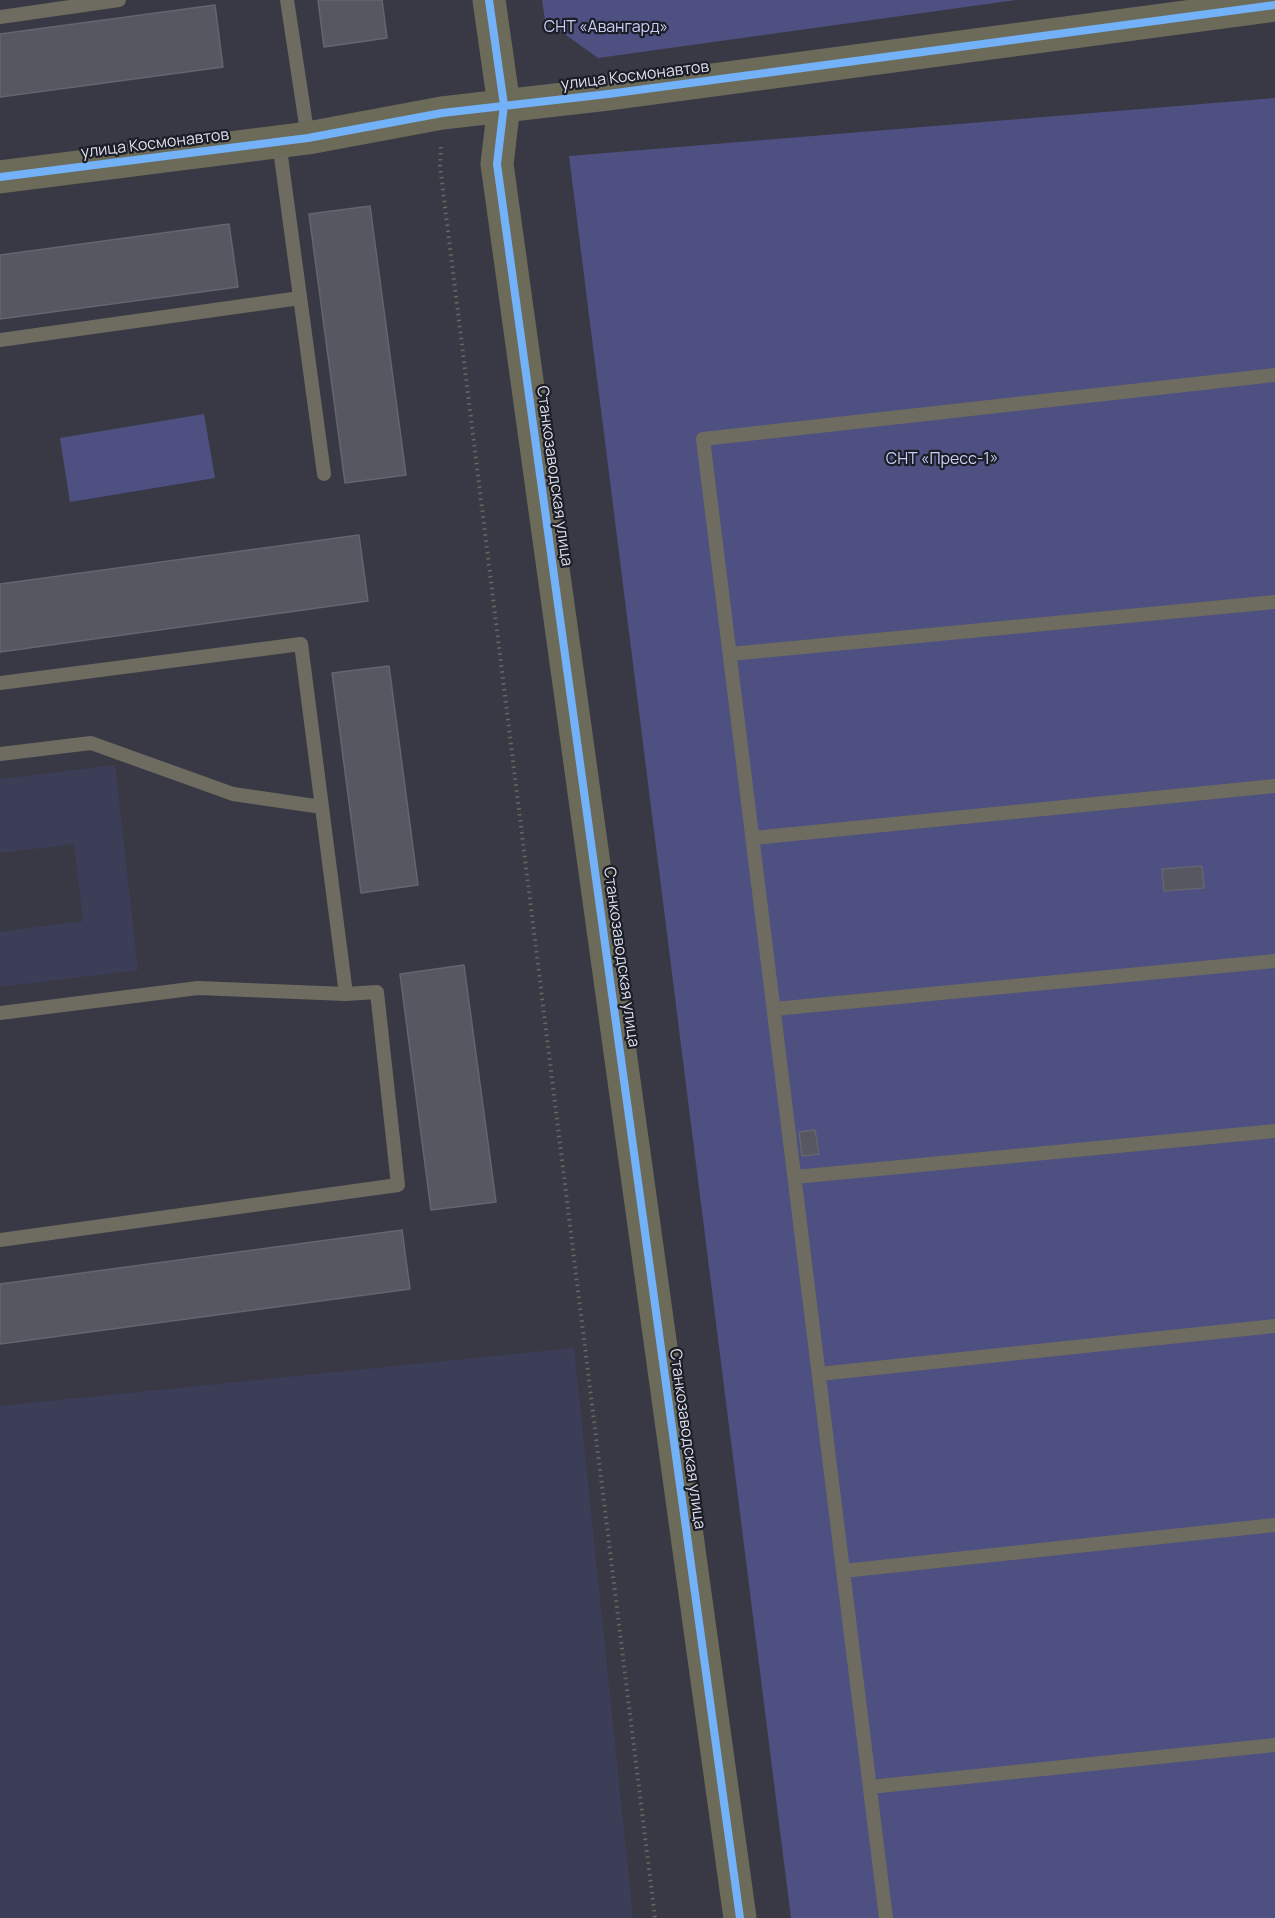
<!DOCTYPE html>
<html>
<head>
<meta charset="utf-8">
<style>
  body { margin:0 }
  canvas { display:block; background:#383944 }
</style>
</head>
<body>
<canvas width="1275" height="1918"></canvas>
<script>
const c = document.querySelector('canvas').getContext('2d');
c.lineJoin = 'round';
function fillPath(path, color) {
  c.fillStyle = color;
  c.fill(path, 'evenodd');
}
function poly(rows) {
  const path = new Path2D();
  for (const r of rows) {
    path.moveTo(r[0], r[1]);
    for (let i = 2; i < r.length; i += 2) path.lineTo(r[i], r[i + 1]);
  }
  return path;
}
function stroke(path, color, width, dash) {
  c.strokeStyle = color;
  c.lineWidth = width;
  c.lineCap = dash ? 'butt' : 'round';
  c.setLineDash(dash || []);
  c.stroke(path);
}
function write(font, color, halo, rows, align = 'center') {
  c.font = font + ' Manrope,sans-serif';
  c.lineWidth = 4.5;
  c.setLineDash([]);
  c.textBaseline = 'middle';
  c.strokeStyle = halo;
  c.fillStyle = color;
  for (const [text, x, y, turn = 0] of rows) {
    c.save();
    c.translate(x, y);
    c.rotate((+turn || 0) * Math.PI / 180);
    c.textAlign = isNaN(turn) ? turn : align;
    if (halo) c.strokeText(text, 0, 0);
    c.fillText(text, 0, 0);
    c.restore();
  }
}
fillPath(poly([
  [115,765,138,970,0,987,0,932,83,921,74,844,0,853,0,779],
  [574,1348,633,1918,0,1918,0,1406]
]), '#3b3e56');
fillPath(poly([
  [542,0,1016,0,598,58,545,20],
  [1275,98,1275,1918,791,1918,569,156],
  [204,414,215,478,70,502,60,438]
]), '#4d5080');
const building = poly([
  [318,0,382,0,387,38,324,47,318,0],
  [215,5,223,67,0,97,0,34,215,5],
  [370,206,406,475,345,483,309,214,370,206],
  [229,224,238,287,0,319,0,255,229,224],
  [359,535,368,601,0,652,0,584,359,535],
  [389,666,418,885,361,893,332,673,389,666],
  [1202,866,1204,888,1164,891,1162,869,1202,866],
  [464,965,496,1202,431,1210,400,974,464,965],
  [815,1130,819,1154,802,1156,799,1132,815,1130],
  [402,1230,410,1289,0,1344,0,1284,402,1230]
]);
fillPath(building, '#565761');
stroke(building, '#64656e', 1.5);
stroke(poly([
  [441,147,440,166,655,1918]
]), '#686760', 4, [1.5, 4.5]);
stroke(poly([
  [287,0,308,138],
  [0,17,119,0],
  [279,142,324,474],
  [0,340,300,298],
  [730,654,1275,602],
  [0,683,301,644,346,994],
  [0,754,91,743,233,794,322,807],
  [753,838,1275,786],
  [774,1009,1275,961],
  [0,1013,198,988,346,994,377,992,398,1185,0,1240],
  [795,1177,1275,1131],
  [819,1374,1275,1326],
  [843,1571,1275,1525],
  [870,1787,1275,1745],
  [886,1918,703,439,1275,375]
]), '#6e6c61', 14);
stroke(poly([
  [489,0,504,105,497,164,740,1918],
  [0,177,308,138,442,113,608,94,1275,5]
]), '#6c6b5a', 33);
stroke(poly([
  [489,0,504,105,497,164,740,1918],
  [0,177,308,138,442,113,608,94,1275,5]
]), '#73b2f8', 8);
write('16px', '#c9cff8', '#1c1e27', [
  ["СНТ «Авангард»",606,28],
  ["СНТ «Пресс-1»",942,460]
]);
write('16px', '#dddfec', '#1c1e27', [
  ["улица Космонавтов",635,76,-7],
  ["улица Космонавтов",155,144,-7],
  ["Станкозаводская улица",554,476,82],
  ["Станкозаводская улица",621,957,82],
  ["Станкозаводская улица",687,1439,82]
]);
</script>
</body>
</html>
